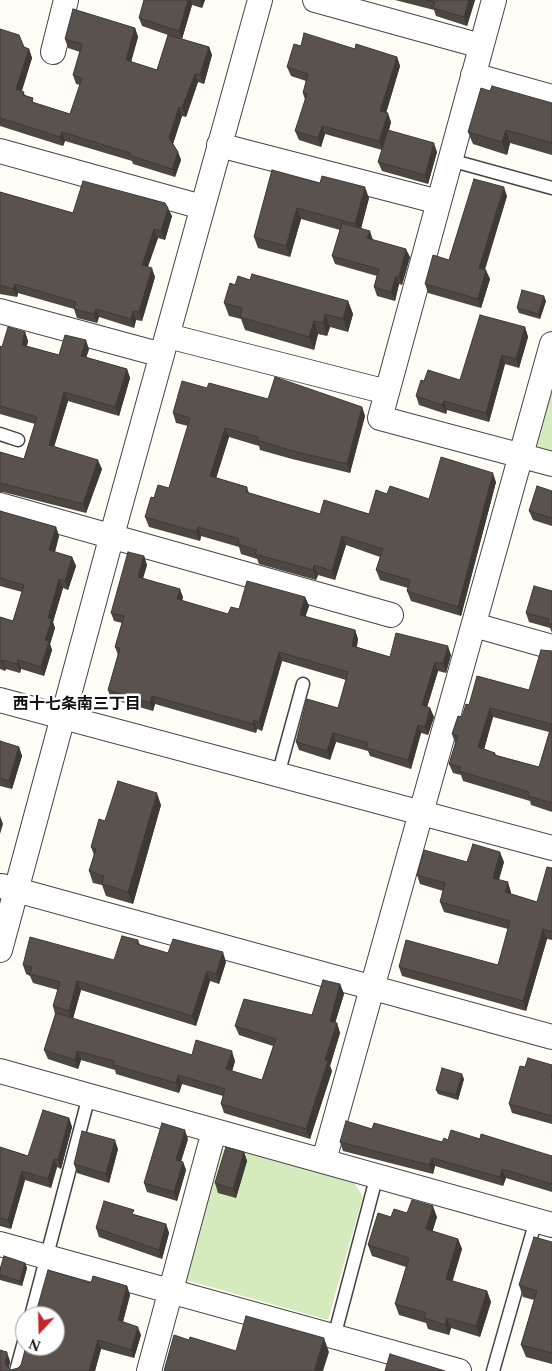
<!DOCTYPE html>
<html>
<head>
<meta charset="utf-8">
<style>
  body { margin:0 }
  #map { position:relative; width:552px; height:1371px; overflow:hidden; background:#fffdf5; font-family:Spectral,serif }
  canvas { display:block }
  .north { position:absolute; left:15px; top:1306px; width:50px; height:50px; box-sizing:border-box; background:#fff; border:1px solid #a0a0a0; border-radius:50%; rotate:201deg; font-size:14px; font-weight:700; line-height:20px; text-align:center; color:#111 }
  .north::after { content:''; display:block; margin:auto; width:18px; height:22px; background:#c4262e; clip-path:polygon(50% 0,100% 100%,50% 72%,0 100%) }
</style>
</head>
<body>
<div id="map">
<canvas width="552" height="1371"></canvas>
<div class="north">N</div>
</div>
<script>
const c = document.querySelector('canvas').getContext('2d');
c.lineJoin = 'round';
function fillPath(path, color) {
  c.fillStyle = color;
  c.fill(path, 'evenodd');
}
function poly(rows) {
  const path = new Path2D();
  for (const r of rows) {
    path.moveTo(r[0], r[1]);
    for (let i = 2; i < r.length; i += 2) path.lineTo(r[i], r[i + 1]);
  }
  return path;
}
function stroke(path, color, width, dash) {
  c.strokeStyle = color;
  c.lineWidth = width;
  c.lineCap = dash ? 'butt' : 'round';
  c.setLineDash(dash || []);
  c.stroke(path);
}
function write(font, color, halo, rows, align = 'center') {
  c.font = font + ' Spectral,"Noto Sans JP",serif';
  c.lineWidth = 5;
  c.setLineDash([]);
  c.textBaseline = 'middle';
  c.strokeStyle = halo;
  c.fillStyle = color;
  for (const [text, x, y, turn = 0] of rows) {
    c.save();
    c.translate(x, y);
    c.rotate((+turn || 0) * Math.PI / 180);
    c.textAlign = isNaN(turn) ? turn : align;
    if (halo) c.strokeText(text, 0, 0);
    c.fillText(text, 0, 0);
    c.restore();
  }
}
fillPath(poly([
  [552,391,552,451,537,447],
  [233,1143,348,1173,363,1196,328,1320,186,1280,221,1151]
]), '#d5ebbd');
const lane = poly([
  [450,160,552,188],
  [0,434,18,440],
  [278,775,303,684],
  [31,1316,89,1096],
  [334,1337,377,1175],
  [16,1371,25,1338],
  [493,1371,536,1220]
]);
const street = poly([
  [315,0,481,46],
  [494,0,380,418,552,464],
  [53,52,66,0],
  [473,75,552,97],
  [219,145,439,202],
  [0,151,202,207],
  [0,311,162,355],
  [168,336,387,392],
  [0,505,391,615],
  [474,625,552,647],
  [0,700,552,848],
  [2,886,552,1037],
  [0,950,112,535,260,0],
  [0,1071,552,1225],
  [324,1160,552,344],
  [0,1244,459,1371],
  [149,1371,214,1131]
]);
stroke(lane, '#444', 15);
stroke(street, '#444', 26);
stroke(lane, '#fff', 12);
stroke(street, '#fff', 24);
fillPath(poly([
  [144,0,205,0,202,8,192,5,182,39,209,47,212,55,204,84,198,82,186,117,182,116,173,144,178,152,181,160,175,177,133,164,132,161,65,141,63,146,0,126,0,29,24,47,29,49,32,58,22,91,26,96,35,103,70,114,80,85,76,84,73,75,80,52,68,48,65,39,135,28,138,37,131,62,157,70,168,35,142,26,139,18],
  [395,0,475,0,467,26,436,16,434,10],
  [301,46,355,49,397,57,400,66,386,113,391,122,389,130,437,152,428,184,382,171,378,162,382,150,325,134,321,147,299,140,295,131,305,100,303,93,306,81,291,76,287,67],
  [490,91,552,103,552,155,510,143,507,155,473,144,468,132],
  [272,170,369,198,361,229,373,240,410,257,402,285,399,284,395,301,377,296,374,287,377,276,335,264,332,256,340,230,301,219,290,257,258,248,254,237],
  [0,192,73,213,172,216,165,240,158,238,148,267,155,277,142,321,136,320,134,328,99,317,97,323,77,318,74,309,18,293,17,297,0,294],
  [507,196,485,270,490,279,481,308,428,293,425,284,449,260],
  [250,280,348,301,353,314,348,332,330,327,327,336,318,334,314,350,245,330,241,319,229,316,224,303,235,285],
  [546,301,540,319,519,313,517,308],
  [525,327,528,337,519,368,505,364,489,422,447,410,446,414,419,405,416,396,424,381,460,380],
  [25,332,28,341,27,346,59,355,89,349,86,357,127,369,130,378,119,416,68,401,54,446,102,469,86,513,3,492,0,493,0,452,24,459,35,424,0,414,0,346,2,347],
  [207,388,268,399,362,407,365,416,350,473,292,459,260,450,259,446,229,437,216,478,247,487,249,493,320,514,369,514,387,494,429,499,496,482,461,616,411,601,407,591,408,588,380,580,376,570,380,557,346,545,335,580,318,575,316,580,259,564,257,559,241,554,239,547,201,536,200,541,149,527,145,517,154,498,169,488,188,426,176,423,173,413],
  [552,491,552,526,533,520,529,511],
  [0,511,56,527,59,536,55,552,72,557,76,566,68,590,63,588,53,622,55,628,50,644,52,650,44,676,21,669,20,673,6,669,5,671,0,669,0,617,13,621,22,592,0,586],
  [144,556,147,565,143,578,183,597,182,601,228,614,239,609,305,597,309,606,305,617,355,630,358,639,357,647,390,657,451,655,446,673,438,671,427,707,430,708,434,717,428,735,421,733,411,769,370,756,368,751,336,742,330,760,299,750,296,742,338,708,346,680,282,661,262,731,257,729,256,733,155,704,153,711,111,699,108,690,118,655,115,647,122,623,114,621,111,613],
  [552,591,552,633,550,628,529,622,526,613],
  [552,651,552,812,531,805,530,801,463,781,461,775,453,773,449,764,455,743,452,734,469,705,529,690],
  [493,717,549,732,539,767,496,755,495,753,484,749],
  [0,741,19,747,22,756,12,789,0,786],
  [161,805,133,904,106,896,102,885,93,883,89,871,94,855,91,847,105,821],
  [467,862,504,862,499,880,511,892,511,894,537,902,552,868,552,940,547,939,526,1011,402,976,399,967,498,965,508,929,444,912,440,902,443,891,420,884,417,875],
  [138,940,140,945,168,953,226,962,219,984,210,981,196,1026,81,990,73,1019,192,1055,235,1061,232,1071,262,1080,273,1046,239,1035,235,1026,312,1015,340,984,344,994,335,1023,337,1023,340,1033,330,1066,332,1071,310,1139,224,1113,221,1104,223,1096,182,1084,179,1093,116,1074,115,1070,81,1060,78,1069,48,1059,44,1050,55,1014,53,1006,58,990,33,983,30,976,26,974,23,965,114,960],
  [552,1065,552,1124,512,1113,509,1104,525,1067],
  [464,1079,458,1100,438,1094,436,1090],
  [69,1118,72,1127,61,1169,57,1167,51,1188,25,1180,11,1229,0,1226,0,1147,28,1156],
  [372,1129,442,1142,448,1140,480,1139,552,1156,552,1192,506,1178,503,1186,435,1166,433,1174,343,1151,340,1142],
  [188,1139,181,1161,183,1162,186,1170,177,1201,147,1192,144,1183],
  [118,1149,109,1183,77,1173,74,1164],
  [244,1152,247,1161,236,1198,218,1193,215,1183],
  [407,1213,437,1217,432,1231,458,1239,462,1249,452,1281,487,1291,491,1302,480,1337,451,1328,449,1335,428,1329,426,1323,399,1315,395,1304,406,1267,372,1256,368,1245,391,1217],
  [136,1215,166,1224,169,1233,162,1259,99,1237,96,1228],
  [552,1242,552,1364,526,1357,521,1345,534,1300,523,1297,519,1285],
  [25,1263,27,1268,22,1286,0,1280,0,1269],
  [91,1283,127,1286,130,1295,123,1322,141,1335,134,1358,101,1349,95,1371,0,1371,10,1361,9,1368,11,1370,18,1368]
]), '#4d4742');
fillPath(poly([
  [188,0,191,0,192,5,182,39,179,31],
  [200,0,205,0,202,8],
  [469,0,475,0,467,26,464,17],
  [135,28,138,37,129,69,126,60],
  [209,47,212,55,204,84,200,75],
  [29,49,32,58,19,98,16,89],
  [397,57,400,66,384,120,380,111],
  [195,74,198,82,186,117,182,108],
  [179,107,182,116,172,147,169,138],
  [388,113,391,122,383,150,379,141],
  [322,126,325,134,321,147,318,138],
  [506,130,510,143,507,155,502,142],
  [62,132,65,141,63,146,60,137],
  [434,143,437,152,428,184,425,175],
  [178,152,181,160,175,177,172,169],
  [365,187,369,198,359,235,355,224],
  [504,187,507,196,482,277,479,268],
  [168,208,172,216,165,240,161,231],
  [297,208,301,219,290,257,286,246],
  [154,229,158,238,145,274,142,265],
  [370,231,373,240,367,238],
  [406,249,410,257,402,285,399,277],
  [152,268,155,277,142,321,139,312],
  [486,270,490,279,481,308,478,299],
  [396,276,399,284,395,301,391,292],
  [15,284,18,293,17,297,13,289],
  [544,296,546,301,540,319,538,314],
  [348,301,353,314,348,332,343,319],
  [96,309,99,317,97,323,94,314],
  [133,311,136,320,134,328,131,319],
  [325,314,330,327,327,336,323,323],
  [314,321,318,334,314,350,309,337],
  [525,327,528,337,519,368,516,359],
  [25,332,28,341,25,354,22,345],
  [86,340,89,349,84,365,81,356],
  [502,355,505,364,489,422,486,413],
  [127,369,130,378,119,416,115,407],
  [64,392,68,401,52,454,49,445],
  [444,401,447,410,446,414,442,405],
  [362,407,365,416,350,473,347,464],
  [225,428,229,437,214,485,210,476],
  [98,460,102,469,86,513,83,504],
  [493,473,496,482,461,616,458,607],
  [56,527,59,536,53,559,49,550],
  [198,527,201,536,200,541,196,532],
  [342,536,346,545,335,580,332,571],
  [144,556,147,565,141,585,138,577],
  [72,557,76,566,68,590,65,581],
  [314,565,318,575,316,580,313,570],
  [59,579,63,588,53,622,55,628,50,644,52,650,44,676,41,667,48,618],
  [180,589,183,597,180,608,177,599],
  [305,597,309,606,303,624,300,615],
  [355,630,358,639,355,655,352,646],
  [448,646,451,655,446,673,443,664],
  [279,652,282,661,262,731,259,722],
  [2,660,6,669,5,671,2,662],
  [18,660,21,669,20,673,17,664],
  [435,662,438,671,425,714,422,705],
  [152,696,155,704,153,711,150,703],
  [430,708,434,717,428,735,425,727],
  [490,708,493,717,482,757,478,747],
  [254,720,257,729,256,733,253,724],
  [418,725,421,733,411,769,408,760],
  [333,733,336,742,330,760,327,751],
  [19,747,22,756,12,789,9,781],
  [157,793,161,805,133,904,128,892],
  [0,816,3,824,0,834],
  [500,852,504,862,496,888,493,878],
  [508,882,511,892,509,902,505,892],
  [543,929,547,939,526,1011,523,1001],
  [223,952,226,962,219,984,216,974],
  [207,971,210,981,196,1026,192,1016],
  [77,981,81,990,72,1021,69,1011],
  [340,984,344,994,333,1030,330,1021],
  [337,1023,340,1033,330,1066,332,1071,310,1139,306,1129,325,1060],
  [77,1051,81,1060,78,1069,75,1060],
  [232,1051,235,1061,230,1079,226,1069],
  [462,1074,464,1079,458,1100,456,1095],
  [178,1075,182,1084,179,1093,176,1083],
  [69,1118,72,1127,61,1169,58,1160],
  [185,1130,188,1139,179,1168,176,1160],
  [115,1140,118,1149,109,1183,106,1174],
  [244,1152,247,1161,236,1198,233,1189],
  [432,1158,435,1166,433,1174,429,1165],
  [54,1159,57,1167,51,1188,48,1179],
  [183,1162,186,1170,177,1201,174,1192],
  [502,1169,506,1178,503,1186,500,1177],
  [22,1171,25,1180,11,1229,8,1220],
  [433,1206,437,1217,430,1240,426,1229],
  [166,1224,169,1233,162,1259,159,1250],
  [458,1239,462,1249,450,1290,446,1279],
  [25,1263,27,1268,22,1286,20,1281],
  [127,1286,130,1295,121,1329,118,1320],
  [487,1291,491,1302,480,1337,476,1326],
  [447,1318,451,1328,449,1335,445,1325],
  [138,1327,141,1335,134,1358,131,1350],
  [324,1338,329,1352,323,1371,314,1371],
  [98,1340,101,1349,95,1371,89,1371],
  [7,1352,10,1361,8,1371,5,1364]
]), '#3f3936');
const building = poly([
  [144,0,188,0,179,31,139,18,144,0],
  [426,0,469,0,464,17,433,8,435,2,426,0],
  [73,9,135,28,126,60,157,70,168,35,209,47,200,75,195,74,182,108,179,107,169,138,178,152,172,169,129,155,130,153,62,132,60,137,0,118,0,29,19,35,24,47,29,49,16,89,24,92,23,95,33,98,32,102,70,114,82,78,73,75,82,44,65,39,73,9],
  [304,33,355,49,356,44,397,57,380,111,388,113,379,141,322,126,318,138,295,131,307,94,303,93,308,74,287,67,294,44,301,46,304,33],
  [492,86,552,103,552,143,506,130,502,142,468,132,481,88,490,91,492,86],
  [388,130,434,143,425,175,378,162,388,130],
  [272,170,320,183,322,176,365,187,355,224,297,208,286,246,254,237,272,170],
  [474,179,504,187,479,268,486,270,478,299,425,284,433,255,449,260,474,179],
  [83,181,165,203,168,208,161,231,154,229,142,265,152,268,139,312,133,311,131,319,96,309,94,314,74,309,76,302,15,284,13,289,0,285,0,192,73,213,83,181],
  [342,223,370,231,367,238,406,249,399,277,396,276,391,292,374,287,379,269,332,256,342,223],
  [252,274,348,301,343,319,325,314,323,323,314,321,309,337,240,317,242,308,224,303,230,283,235,285,238,276,250,280,252,274],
  [522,290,544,296,538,314,517,308,522,290],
  [480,315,525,327,516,359,502,355,486,413,444,401,442,405,416,396,421,380,424,381,428,370,460,380,480,315],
  [8,327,25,332,22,345,59,355,65,335,86,340,81,356,127,369,115,407,64,392,49,445,98,460,83,504,0,483,0,452,24,459,37,417,0,406,0,346,2,347,8,327],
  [275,377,362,407,347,464,289,450,257,440,258,437,225,428,210,476,247,487,246,492,320,514,324,500,369,514,376,490,387,494,390,486,429,499,441,457,493,473,458,607,407,591,410,580,376,570,383,549,342,536,332,571,314,565,313,570,255,554,257,550,238,544,239,539,236,538,198,527,196,532,145,517,151,497,154,498,158,485,169,488,190,418,173,413,182,381,207,388,209,383,268,399,275,377],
  [537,486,552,491,552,518,529,511,537,486],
  [0,511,56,527,49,550,72,557,65,581,59,579,48,618,52,619,45,640,49,641,41,667,18,660,17,664,2,660,2,662,0,661,0,617,13,621,24,585,0,578,0,511],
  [128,552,144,556,138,577,180,589,177,599,228,614,231,607,239,609,247,581,305,597,300,615,355,630,352,646,390,657,396,633,448,646,443,664,435,662,422,705,430,708,425,727,418,725,408,760,366,748,368,743,333,733,327,751,296,742,307,699,338,708,348,672,279,652,259,722,254,720,253,724,152,696,150,703,108,690,120,648,115,647,124,616,111,613,128,552],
  [534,586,552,591,552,625,548,623,549,619,526,613,534,586],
  [541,650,552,651,552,803,528,796,529,792,459,771,461,767,449,764,458,736,452,734,458,716,462,717,466,704,469,705,477,676,529,690,541,650],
  [490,708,552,724,539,767,494,755,495,753,478,747,490,708],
  [0,741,19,747,9,781,0,778,0,741],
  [118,781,157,793,128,892,102,884,104,876,89,871,96,849,91,847,99,819,105,821,118,781],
  [473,844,500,852,493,878,508,882,505,892,537,902,547,867,552,868,552,932,543,929,523,1001,399,967,406,940,498,965,510,921,440,902,445,883,417,875,424,850,467,862,473,844],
  [122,936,138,940,137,944,168,953,173,939,223,952,216,974,207,971,192,1016,77,981,69,1011,53,1006,60,982,30,974,32,967,23,965,30,937,114,960,122,936],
  [323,980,340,984,330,1021,337,1023,325,1060,328,1061,306,1129,221,1104,225,1089,178,1075,176,1083,113,1065,114,1061,77,1051,75,1060,44,1050,56,1013,192,1055,196,1040,232,1051,226,1069,262,1080,276,1039,235,1026,244,999,312,1015,323,980],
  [528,1058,552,1065,552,1074,551,1078,552,1079,552,1116,509,1104,520,1066,525,1067,528,1058],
  [442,1068,462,1074,456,1095,436,1090,442,1068],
  [43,1110,69,1118,58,1160,54,1159,48,1179,22,1171,8,1220,0,1218,0,1147,28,1156,43,1110],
  [346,1121,372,1129,374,1123,442,1142,444,1138,448,1140,451,1130,480,1139,481,1134,552,1156,552,1184,502,1169,500,1177,432,1158,429,1165,340,1142,346,1121],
  [162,1123,185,1130,176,1160,183,1162,174,1192,144,1183,162,1123],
  [82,1131,115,1140,106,1174,74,1164,82,1131],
  [226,1147,244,1152,233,1189,215,1183,226,1147],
  [412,1200,433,1206,426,1229,458,1239,446,1279,487,1291,476,1326,447,1318,445,1325,424,1318,426,1313,395,1304,409,1258,368,1245,378,1213,391,1217,394,1209,407,1213,412,1200],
  [104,1201,134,1210,132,1214,166,1224,159,1250,96,1228,104,1201],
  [534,1237,552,1242,552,1353,521,1345,537,1291,519,1285,534,1237],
  [4,1256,25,1263,20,1281,0,1275,0,1269,4,1256],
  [48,1270,91,1283,93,1276,127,1286,118,1320,138,1327,131,1350,98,1340,89,1371,0,1371,0,1350,7,1352,5,1364,11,1370,18,1368,21,1365,26,1346,55,1346,55,1316,35,1316,48,1270],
  [246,1316,324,1338,314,1371,164,1371,174,1335,189,1340,190,1337,236,1351,246,1316],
  [390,1354,445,1371,385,1371,390,1354]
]);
fillPath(building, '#5a524d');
stroke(building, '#3f3936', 1);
write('bold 16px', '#111', '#fff', [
  ["西十七条南三丁目",77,706]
]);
</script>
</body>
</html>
